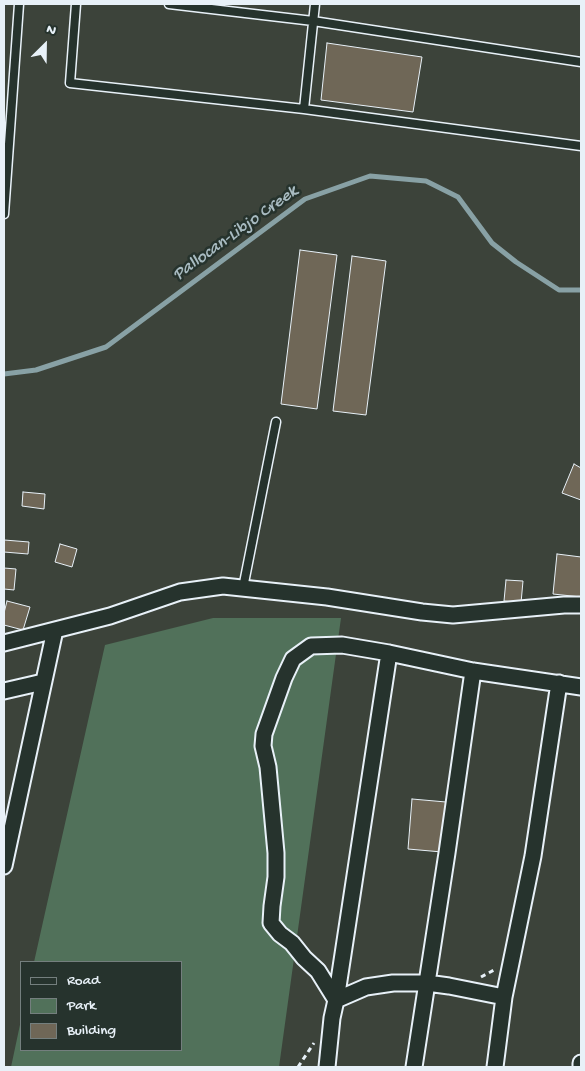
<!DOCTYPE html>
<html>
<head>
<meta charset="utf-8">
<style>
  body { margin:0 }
  #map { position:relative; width:585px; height:1071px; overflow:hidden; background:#3c433a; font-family:"Gochi Hand",sans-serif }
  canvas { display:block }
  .frame { position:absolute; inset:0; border:5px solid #e8f1f8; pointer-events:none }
  .legend { position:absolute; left:20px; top:961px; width:162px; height:90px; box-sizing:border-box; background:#26332d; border:1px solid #747f7e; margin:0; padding:6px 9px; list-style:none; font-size:15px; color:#e8f1f8 }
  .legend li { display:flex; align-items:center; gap:10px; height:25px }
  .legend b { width:25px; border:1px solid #747f7e }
  .north { position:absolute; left:20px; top:20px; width:50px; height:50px; -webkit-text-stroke:4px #26332d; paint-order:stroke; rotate:23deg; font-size:14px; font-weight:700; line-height:20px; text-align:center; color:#e8f1f8 }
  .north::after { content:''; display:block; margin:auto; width:18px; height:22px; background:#e8f1f8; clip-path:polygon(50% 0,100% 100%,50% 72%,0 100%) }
</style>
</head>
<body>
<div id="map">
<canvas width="585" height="1071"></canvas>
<div class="frame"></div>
<ul class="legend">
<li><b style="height:6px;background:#26332d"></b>Road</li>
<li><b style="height:14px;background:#51715a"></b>Park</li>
<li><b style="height:14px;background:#6f6757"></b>Building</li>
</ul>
<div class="north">N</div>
</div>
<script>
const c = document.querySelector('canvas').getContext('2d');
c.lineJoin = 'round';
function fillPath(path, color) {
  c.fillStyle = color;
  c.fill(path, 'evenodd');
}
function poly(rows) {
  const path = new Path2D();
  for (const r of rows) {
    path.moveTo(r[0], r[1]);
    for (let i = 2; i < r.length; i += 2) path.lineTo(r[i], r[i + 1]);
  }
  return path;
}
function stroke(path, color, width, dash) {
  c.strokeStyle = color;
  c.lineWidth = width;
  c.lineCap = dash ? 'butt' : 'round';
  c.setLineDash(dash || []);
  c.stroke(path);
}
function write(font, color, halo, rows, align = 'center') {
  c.font = font + ' "Gochi Hand",sans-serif';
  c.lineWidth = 5;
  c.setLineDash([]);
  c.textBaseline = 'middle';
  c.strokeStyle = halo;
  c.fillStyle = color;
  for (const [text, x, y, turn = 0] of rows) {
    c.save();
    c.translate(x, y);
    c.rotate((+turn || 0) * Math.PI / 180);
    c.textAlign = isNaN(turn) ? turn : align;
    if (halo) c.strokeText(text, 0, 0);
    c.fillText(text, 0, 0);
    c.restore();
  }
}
fillPath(poly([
  [213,618,341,618,279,1067,11,1067,21,1020,21,1050,181,1050,181,962,34,962,105,645]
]), '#51715a');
stroke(poly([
  [4,374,36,370,106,347,305,199,370,176,426,181,458,197,492,243,516,262,559,290,581,290]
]), '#88a1a5', 5);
const building = poly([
  [327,43,422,57,413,112,321,100,327,43],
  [300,250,337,255,317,409,281,404,300,250],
  [352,256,386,261,366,415,333,411,352,256],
  [574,464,581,468,581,500,562,493,574,464],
  [23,492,45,494,44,509,22,506,23,492],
  [4,540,29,542,28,554,4,552,4,540],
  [60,544,77,549,72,567,55,562,60,544],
  [557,554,581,557,581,597,553,594,557,554],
  [4,568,16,569,14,590,4,589,4,568],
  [506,580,523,581,521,603,504,601,506,580],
  [7,601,30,607,23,630,4,625,4,613,7,601],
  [412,799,446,802,442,852,408,849,412,799]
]);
fillPath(building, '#6f6757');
stroke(building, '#e8f1f8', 1);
const lane = poly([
  [76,4,70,83,304,109,581,146],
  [169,4,313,21,581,62],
  [304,109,315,4],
  [4,214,19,4],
  [243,588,276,422]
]);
const street = poly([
  [4,643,110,616,180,592,223,586,327,597,422,612,453,615,564,605,581,605],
  [4,691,43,682],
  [4,866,55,630],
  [504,997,449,986,427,983,393,983,366,987,336,1000,318,971,304,958,292,943,280,934,271,923,272,906,276,877,276,853,268,767,263,746,264,734,284,678,293,659,311,646,342,645,389,653,473,671,581,687],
  [327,1067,332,1018,336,1000,389,653],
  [414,1067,447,853,473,671],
  [495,1067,504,997,533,856,559,683],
  [581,1067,581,1063]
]);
stroke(lane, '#e8f1f8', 11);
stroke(street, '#e8f1f8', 19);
stroke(poly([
  [481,977,494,970],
  [298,1067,314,1043]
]), '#e8f1f8', 3, [5, 4]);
stroke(lane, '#26332d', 8);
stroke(street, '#26332d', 15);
write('italic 18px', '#a8bbc1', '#26332d', [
  ["Pallocan-Libjo Creek",236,234,-36]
]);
</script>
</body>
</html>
